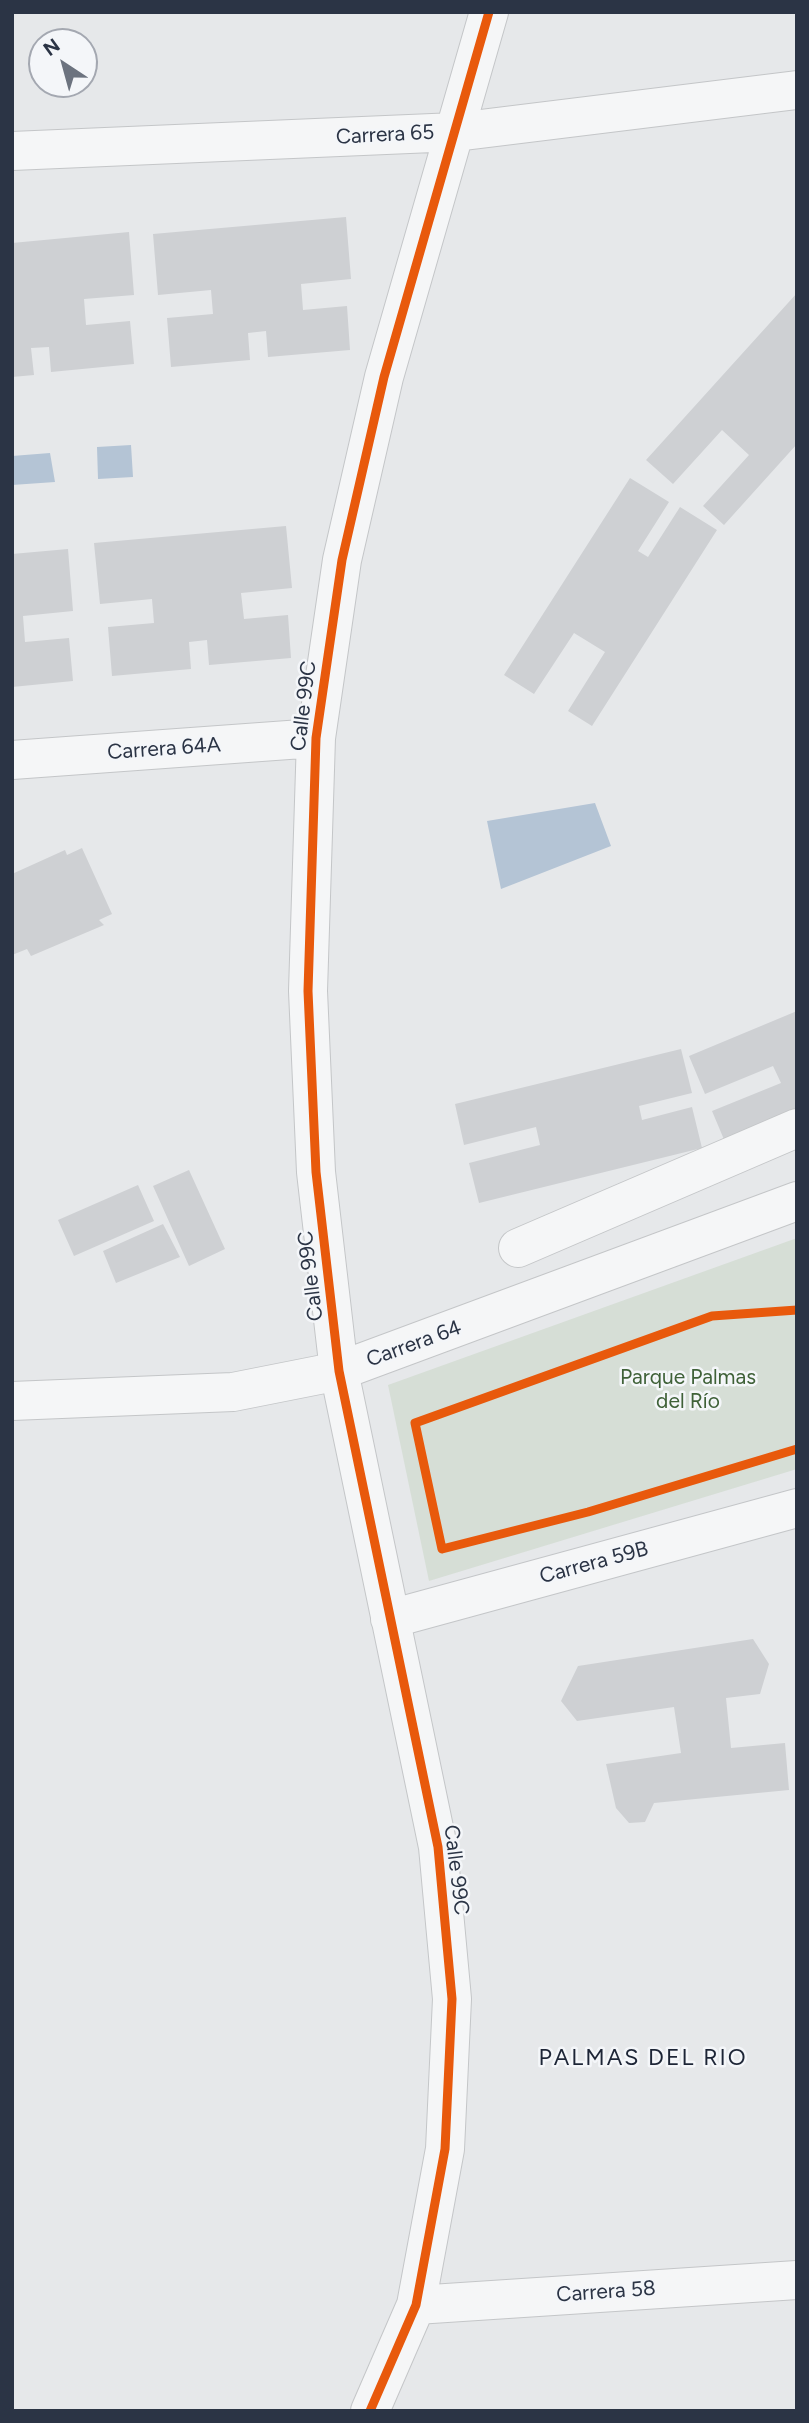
<!DOCTYPE html>
<html>
<head>
<meta charset="utf-8">
<style>
  body { margin:0 }
  #map { position:relative; width:809px; height:2423px; overflow:hidden; background:#e6e8ea; font-family:Figtree,sans-serif }
  canvas { display:block }
  .frame { position:absolute; inset:0; border:14px solid #2b3445; pointer-events:none }
  .north { position:absolute; left:28px; top:28px; width:70px; height:70px; box-sizing:border-box; background:#f4f6f9; border:2px solid #a4a8b1; border-radius:50%; rotate:324deg; font-size:19px; font-weight:700; line-height:28px; text-align:center; color:#2b3445 }
  .north::after { content:''; display:block; margin:auto; width:24px; height:32px; background:#6c737f; clip-path:polygon(50% 0,100% 100%,50% 72%,0 100%) }
</style>
</head>
<body>
<div id="map">
<canvas width="809" height="2423"></canvas>
<div class="frame"></div>
<div class="north">N</div>
</div>
<script>
const c = document.querySelector('canvas').getContext('2d');
c.lineJoin = 'round';
function fillPath(path, color) {
  c.fillStyle = color;
  c.fill(path, 'evenodd');
}
function poly(rows) {
  const path = new Path2D();
  for (const r of rows) {
    path.moveTo(r[0], r[1]);
    for (let i = 2; i < r.length; i += 2) path.lineTo(r[i], r[i + 1]);
  }
  return path;
}
function stroke(path, color, width, dash) {
  c.strokeStyle = color;
  c.lineWidth = width;
  c.lineCap = dash ? 'butt' : 'round';
  c.setLineDash(dash || []);
  c.stroke(path);
}
function write(font, color, halo, rows, align = 'center') {
  c.font = font + ' Figtree,sans-serif';
  c.lineWidth = 5;
  c.setLineDash([]);
  c.textBaseline = 'middle';
  c.strokeStyle = halo;
  c.fillStyle = color;
  for (const [text, x, y, turn = 0] of rows) {
    c.save();
    c.translate(x, y);
    c.rotate((+turn || 0) * Math.PI / 180);
    c.textAlign = isNaN(turn) ? turn : align;
    if (halo) c.strokeText(text, 0, 0);
    c.fillText(text, 0, 0);
    c.restore();
  }
}
fillPath(poly([
  [797,1238,797,1469,429,1581,388,1385]
]), '#d6ded6');
fillPath(poly([
  [131,445,133,477,98,479,97,447],
  [50,453,55,482,12,485,12,456],
  [595,803,611,846,501,889,487,821]
]), '#b4c4d5');
fillPath(poly([
  [346,217,351,279,301,284,303,310,347,306,350,350,268,357,266,331,248,333,250,360,171,367,167,318,213,314,211,290,158,295,153,234],
  [129,232,134,295,84,299,86,325,130,321,134,364,51,372,49,347,31,348,34,375,12,377,12,243],
  [797,293,797,444,724,525,703,506,749,455,722,430,673,484,646,460],
  [630,478,669,502,638,551,648,557,680,507,717,530,592,726,568,711,605,652,574,633,534,694,504,675],
  [286,526,292,588,241,593,244,619,288,615,291,658,209,665,207,640,189,642,191,669,112,676,108,627,154,623,152,599,100,604,94,543],
  [68,549,73,611,23,616,25,642,69,638,73,681,12,687,12,554],
  [82,848,112,914,99,920,104,925,31,956,27,949,12,955,12,874,65,850,67,855],
  [797,1011,797,1121,728,1149,712,1111,781,1083,773,1066,705,1094,689,1056],
  [681,1049,692,1093,639,1106,642,1120,692,1107,702,1148,479,1203,469,1163,540,1145,536,1127,464,1145,455,1104],
  [189,1170,225,1249,189,1266,153,1186],
  [138,1185,154,1221,74,1256,58,1220],
  [163,1224,180,1257,116,1283,103,1251],
  [753,1639,769,1664,760,1694,726,1698,731,1748,785,1743,789,1790,654,1803,645,1822,629,1823,616,1808,606,1764,681,1753,674,1707,577,1721,561,1701,578,1666]
]), '#ced0d3');
const minor = poly([
  [12,151,456,132,797,90],
  [12,760,316,738],
  [518,1248,797,1128],
  [12,1401,233,1392,339,1371,797,1201],
  [390,1619,797,1508],
  [416,2305,797,2280],
  [370,2411,416,2305,445,2149,452,1999,438,1847,339,1371,316,1172,308,991,316,738,342,560,384,377,489,12]
]);
stroke(minor, '#c4c6c8', 40);
stroke(minor, '#f5f6f7', 38);
stroke(poly([
  [797,1310,712,1316,415,1423,442,1549,588,1512,797,1449],
  [370,2411,416,2305,445,2149,452,1999,438,1847,339,1371,316,1172,308,991,316,738,342,560,384,377,489,12]
]), '#e8590c', 9);
write('21px', '#2b3445', '#f4f6f9', [
  ["Carrera 65",385,135,-3],
  ["Calle 99C",304,706,-83],
  ["Carrera 64A",164,749,-4],
  ["Calle 99C",311,1276,-97],
  ["Carrera 64",414,1344,-20],
  ["Carrera 59B",594,1563,-15],
  ["Calle 99C",456,1870,83],
  ["Carrera 58",606,2292,-4]
]);
write('21px', '#3f6138', '#f4f6f9', [
  ["Parque Palmas",688,1378],
  ["del Río",688,1402]
]);
c.letterSpacing = '2px';
write('23px', '#1d2536', '#f4f6f9', [
  ["PALMAS DEL RIO",643,2058]
]);
c.letterSpacing = '0px';
</script>
</body>
</html>
